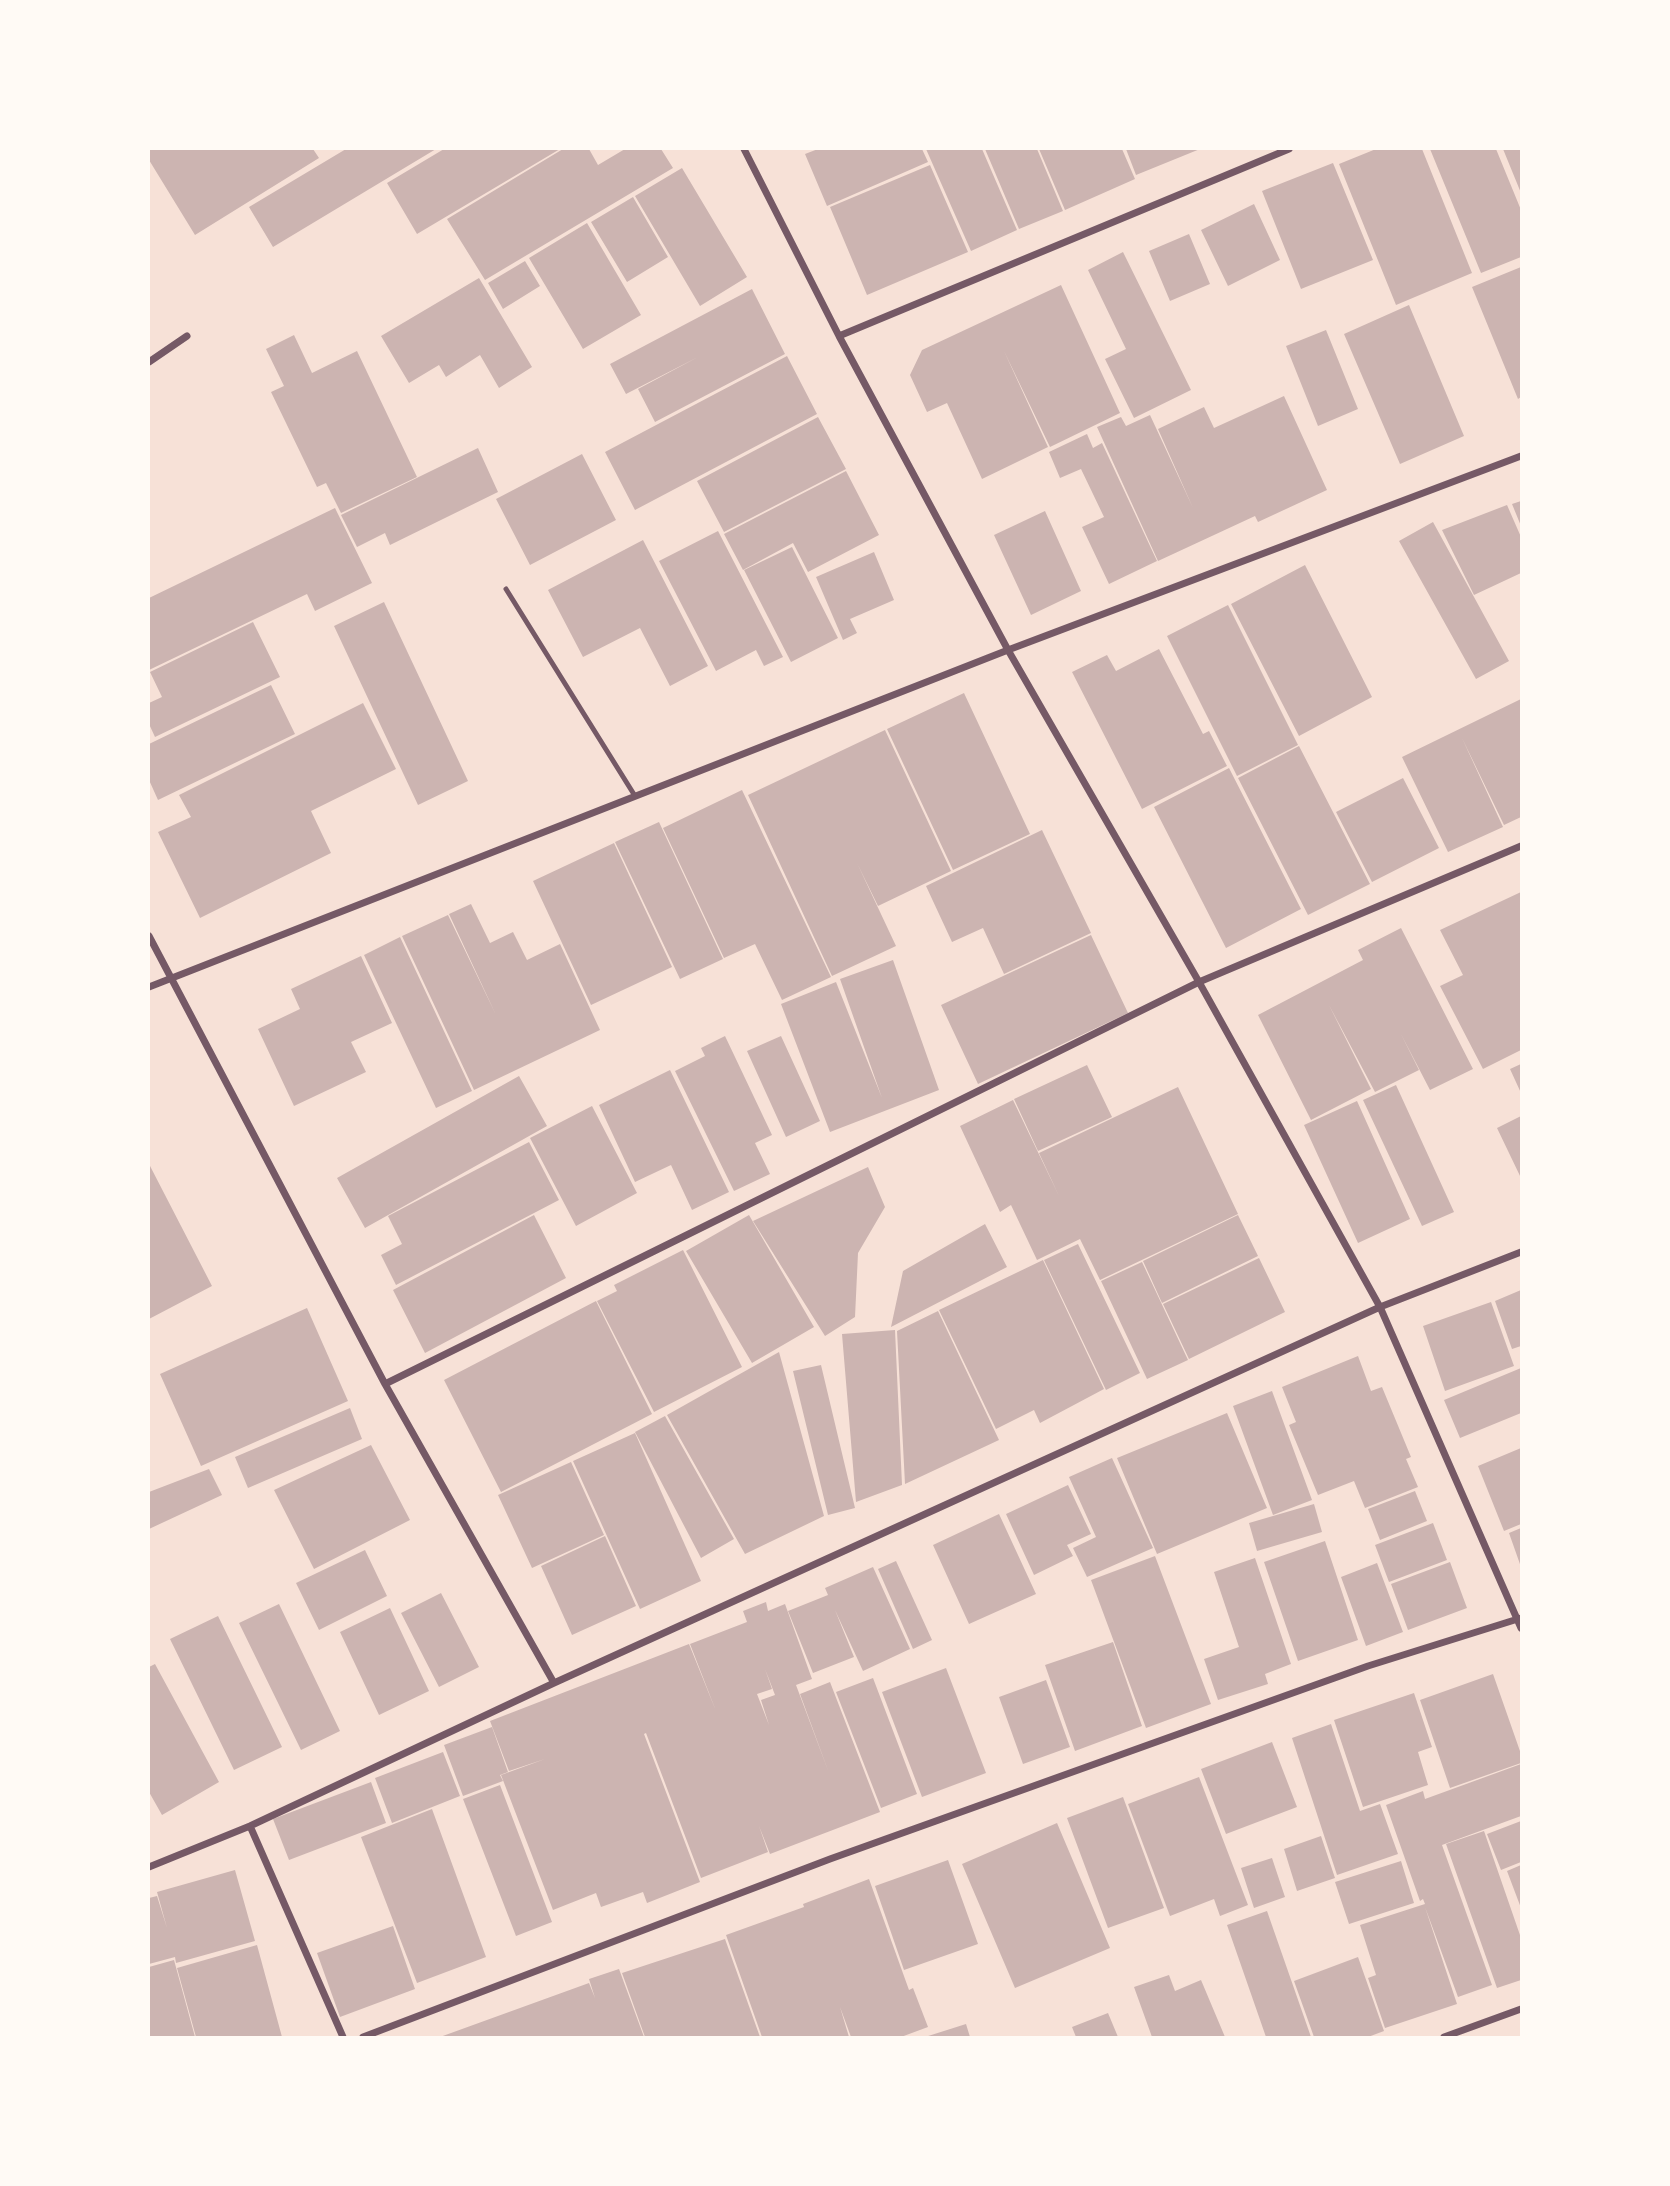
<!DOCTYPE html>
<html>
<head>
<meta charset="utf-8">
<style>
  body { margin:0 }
  #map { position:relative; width:1670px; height:2186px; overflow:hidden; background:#f7e1d7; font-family:Ubuntu,sans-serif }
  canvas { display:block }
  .frame { position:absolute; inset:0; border:150px solid #fffaf5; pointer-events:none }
</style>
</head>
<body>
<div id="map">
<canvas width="1670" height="2186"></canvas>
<div class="frame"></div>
</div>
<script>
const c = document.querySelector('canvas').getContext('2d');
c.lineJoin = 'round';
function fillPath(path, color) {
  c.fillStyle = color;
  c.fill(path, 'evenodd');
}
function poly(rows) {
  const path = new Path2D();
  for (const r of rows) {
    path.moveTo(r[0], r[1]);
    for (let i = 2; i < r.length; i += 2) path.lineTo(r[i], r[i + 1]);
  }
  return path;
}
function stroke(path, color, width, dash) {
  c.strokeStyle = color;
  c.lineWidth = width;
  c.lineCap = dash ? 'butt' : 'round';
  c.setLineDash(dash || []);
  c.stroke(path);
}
fillPath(poly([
  [149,149,313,149,319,158,195,235,149,160],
  [346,149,436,149,273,247,249,207],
  [444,149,560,149,417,234,387,183],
  [563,149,589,149,598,165,625,149,661,149,673,168,485,280,447,219],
  [818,149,922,149,928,162,827,206,805,154],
  [926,149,982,149,1017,230,971,251],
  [985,149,1037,149,1063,211,1019,229],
  [1039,149,1122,149,1135,179,1065,210],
  [1126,149,1200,149,1136,175],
  [1376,149,1422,149,1472,273,1396,305,1339,164],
  [1430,149,1496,149,1521,210,1521,257,1481,273],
  [1503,149,1521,149,1521,193],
  [1333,163,1373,260,1301,289,1262,191],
  [930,165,968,252,867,295,830,207],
  [682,168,747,277,700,306,635,196],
  [633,197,668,257,627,282,591,222],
  [1254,204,1280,260,1228,286,1201,230],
  [587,223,641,315,583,349,529,258],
  [1189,234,1210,284,1170,301,1149,251],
  [1123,252,1191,390,1134,418,1105,359,1126,349,1088,270],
  [525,261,540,286,503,309,488,283],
  [1521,267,1521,397,1518,399,1472,287],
  [479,278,532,367,499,388,480,355,446,377,439,365,409,383,381,336],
  [1061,285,1120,413,1050,447,1004,351,1048,447,982,479,947,403,927,412,910,375,922,350],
  [752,289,785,354,655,422,638,389,698,357,626,394,610,364],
  [1409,305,1464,436,1400,464,1344,334],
  [1326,330,1358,409,1318,426,1286,346],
  [294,335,312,373,357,351,417,477,341,513,326,483,317,487,271,392,284,386,266,349],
  [787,356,817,414,635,510,605,452],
  [1284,396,1327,490,1258,522,1255,516,1158,561,1097,427,1121,417,1126,426,1150,415,1193,508,1158,429,1204,407,1214,428],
  [818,417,846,469,724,532,697,481],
  [1087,434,1093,448,1102,443,1157,561,1109,584,1082,527,1104,517,1081,469,1060,478,1049,452],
  [478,448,498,492,390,545,385,533,357,547,341,515],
  [582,454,616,520,530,565,496,499],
  [846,471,879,535,808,572,793,543,743,570,724,534],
  [1521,501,1521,526,1512,504],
  [1507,505,1521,537,1521,573,1474,595,1442,530],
  [335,508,372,583,315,611,307,594,149,670,149,598],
  [1045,511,1081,591,1031,615,994,535],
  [1433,522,1509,661,1476,679,1399,541],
  [718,531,783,657,764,666,756,650,716,671,659,561],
  [643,540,708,666,670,686,640,628,583,657,548,590],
  [792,547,838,638,791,662,744,570],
  [874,552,894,600,850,619,857,633,843,640,816,577],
  [1305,565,1372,697,1299,736,1231,604],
  [384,602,468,781,418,805,334,626],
  [1228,605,1298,745,1237,776,1167,636],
  [253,622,280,677,155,737,149,724,149,703,162,697,150,672],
  [1159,649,1203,734,1209,731,1227,766,1142,809,1072,672,1107,655,1116,671],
  [271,685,295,734,158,800,149,780,149,744],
  [964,693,1030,834,953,870,887,729],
  [1521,699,1521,817,1504,825,1462,738,1503,827,1448,852,1402,757],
  [363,703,396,769,311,811,331,853,200,918,158,832,191,817,179,795],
  [885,730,951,871,878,906,857,863,896,946,832,976,748,795],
  [1299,746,1370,884,1308,915,1238,778],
  [1229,768,1301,909,1226,948,1154,807],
  [1403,778,1439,848,1372,882,1336,812],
  [742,790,831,977,782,1000,755,944,724,958,663,828],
  [659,822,723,959,680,979,615,842],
  [1042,830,1091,933,1004,974,983,928,952,942,926,886],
  [614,843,672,967,591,1005,533,881],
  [1521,892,1521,1050,1483,1069,1440,986,1463,975,1440,930],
  [471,904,490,943,513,932,527,960,560,944,600,1030,474,1090,402,936,448,915,496,1015,449,914],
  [1401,928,1473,1069,1430,1090,1401,1034,1419,1070,1375,1092,1329,1005,1371,1089,1311,1120,1258,1015,1363,960,1358,950],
  [1091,935,1128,1013,978,1084,941,1005],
  [400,937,472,1091,436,1108,364,955],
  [361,956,392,1023,351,1042,366,1072,294,1106,258,1029,300,1009,291,989],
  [893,960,939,1090,830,1132,781,1004,836,982,882,1098,840,979],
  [725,1036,772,1135,755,1143,770,1174,734,1191,675,1071,705,1056,701,1048],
  [781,1036,820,1121,786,1137,747,1051],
  [1521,1064,1521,1093,1510,1069],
  [1087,1065,1112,1117,1038,1151,1014,1099],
  [670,1070,729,1192,692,1210,671,1165,635,1182,599,1105],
  [519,1076,547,1126,365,1228,337,1178],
  [1396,1085,1454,1212,1422,1226,1363,1100],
  [1178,1087,1238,1214,1100,1280,1080,1239,1037,1260,1011,1205,1000,1212,960,1126,1013,1100,1059,1196,1039,1153],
  [1357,1101,1410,1219,1358,1243,1304,1125],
  [592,1106,637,1193,576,1226,530,1138],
  [1521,1116,1521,1178,1497,1128],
  [529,1142,559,1200,396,1285,381,1255,402,1244,388,1216],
  [149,1164,212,1286,149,1319],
  [868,1167,885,1207,858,1253,855,1317,825,1336,753,1221],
  [534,1215,566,1278,425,1353,393,1290],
  [749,1215,814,1327,752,1363,686,1251],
  [1238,1215,1258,1256,1162,1303,1143,1261],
  [985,1224,1007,1267,891,1327,903,1271],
  [1078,1244,1140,1373,1106,1390,1044,1260],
  [683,1250,742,1367,654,1412,597,1301,617,1291,614,1285],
  [1259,1258,1285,1312,1189,1359,1163,1304],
  [1043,1260,1104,1389,1040,1423,1034,1410,996,1429,939,1310],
  [1142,1262,1188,1360,1147,1379,1101,1281],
  [1521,1290,1521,1346,1512,1349,1495,1301],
  [596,1301,652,1414,501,1492,444,1380],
  [1491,1302,1514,1366,1445,1391,1423,1326],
  [307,1308,348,1401,201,1466,160,1374],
  [938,1311,999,1440,905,1484,897,1331],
  [895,1330,902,1485,856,1502,842,1334],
  [779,1352,824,1516,745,1554,667,1415],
  [1358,1356,1371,1391,1382,1387,1411,1457,1406,1459,1418,1487,1365,1508,1354,1481,1318,1495,1289,1425,1296,1422,1282,1387],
  [821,1365,855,1508,828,1515,793,1371],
  [1521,1368,1521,1413,1460,1438,1444,1400],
  [1272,1391,1312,1500,1273,1515,1233,1406],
  [350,1408,362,1439,248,1488,235,1457],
  [1227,1413,1267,1508,1157,1554,1117,1458],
  [665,1416,734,1539,701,1558,635,1432],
  [635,1433,701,1581,640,1609,573,1461],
  [371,1445,410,1520,314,1569,274,1490],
  [1521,1448,1521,1524,1504,1531,1478,1466],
  [1112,1458,1153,1548,1087,1577,1073,1548,1096,1537,1069,1477],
  [571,1462,604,1535,532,1568,498,1495],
  [209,1469,222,1495,149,1529,149,1492],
  [1068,1485,1091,1534,1067,1545,1073,1556,1034,1575,1006,1514],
  [1415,1491,1427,1521,1380,1540,1368,1509],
  [1314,1504,1322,1532,1257,1551,1249,1523],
  [999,1514,1036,1594,969,1624,933,1545],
  [1433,1523,1447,1560,1389,1582,1375,1545],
  [1521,1528,1521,1567,1509,1533],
  [605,1536,636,1606,572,1635,541,1566],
  [1325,1541,1358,1640,1298,1661,1264,1562],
  [365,1550,387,1596,319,1630,296,1583],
  [1155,1556,1211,1704,1146,1728,1091,1580],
  [1255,1558,1291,1664,1265,1674,1268,1684,1218,1700,1204,1659,1239,1647,1214,1572],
  [896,1561,932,1640,913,1649,878,1569],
  [1450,1562,1467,1608,1408,1630,1391,1584],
  [1377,1563,1403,1632,1366,1646,1341,1577],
  [873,1567,910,1649,863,1671,835,1610,854,1657,813,1673,788,1611,828,1595,825,1588],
  [441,1593,479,1667,439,1687,401,1613],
  [766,1602,768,1611,785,1604,812,1679,796,1685,829,1773,800,1694,830,1682,880,1812,770,1854,759,1826,768,1852,701,1878,646,1733,644,1734,700,1882,647,1903,643,1892,601,1907,596,1893,553,1910,501,1775,545,1759,509,1771,490,1721,689,1644,716,1711,690,1644,747,1622,743,1611],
  [765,1669,775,1695,761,1700,769,1725,757,1694,772,1689],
  [279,1604,340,1731,301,1750,239,1623],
  [390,1608,429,1691,379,1715,340,1632],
  [218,1616,282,1747,234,1770,170,1639],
  [1113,1642,1142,1726,1075,1751,1045,1665],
  [155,1664,219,1782,162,1815,149,1792,149,1667],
  [946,1668,986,1773,922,1797,882,1692],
  [1493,1674,1521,1754,1521,1763,1450,1788,1420,1700],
  [873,1678,917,1794,881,1808,836,1692],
  [1046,1680,1070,1747,1023,1764,999,1697],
  [1414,1693,1432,1747,1418,1752,1428,1785,1363,1807,1334,1720],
  [1331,1724,1360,1811,1380,1804,1398,1854,1337,1875,1292,1738],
  [492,1727,508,1772,500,1775,503,1781,463,1796,444,1745],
  [1272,1742,1297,1807,1226,1834,1201,1769],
  [443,1752,460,1796,392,1823,375,1778],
  [1521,1764,1521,1816,1442,1845,1492,1985,1458,1997,1425,1907,1457,2004,1385,2028,1368,1978,1376,1975,1360,1925,1425,1904,1423,1899,1420,1901,1386,1805,1423,1791,1425,1799],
  [1199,1777,1248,1905,1220,1916,1214,1899,1170,1916,1128,1804],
  [371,1782,386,1823,289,1860,273,1819],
  [500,1785,552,1922,516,1936,463,1799],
  [1123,1797,1164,1908,1108,1928,1067,1818],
  [432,1809,486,1957,417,1983,361,1837],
  [1521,1821,1521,1862,1501,1870,1487,1834],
  [1057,1823,1110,1948,1015,1988,962,1864],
  [1484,1831,1521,1938,1521,1980,1497,1988,1446,1844],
  [1321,1836,1335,1878,1297,1891,1284,1849],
  [1272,1858,1285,1897,1254,1908,1241,1868],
  [948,1860,978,1944,904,1970,875,1886],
  [1401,1861,1414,1903,1349,1924,1335,1882],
  [1521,1865,1521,1908,1507,1871],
  [235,1870,255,1941,176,1963,175,1957,149,1964,149,1898,157,1896,167,1928,157,1892],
  [869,1879,909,1990,913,1988,928,2027,901,2037,851,2037,840,2007,849,2037,762,2037,726,1935,804,1907,803,1904],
  [1267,1911,1311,2037,1266,2037,1227,1925],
  [393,1926,415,1989,340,2017,317,1953],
  [725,1939,760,2037,645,2037,622,1973],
  [257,1945,282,2037,196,2037,177,1968],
  [1358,1957,1384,2031,1368,2037,1314,2037,1294,1981],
  [174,1960,195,2037,149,2037,149,1967],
  [619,1969,644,2037,440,2037,589,1983,595,1998,589,1979],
  [1169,1975,1175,1991,1201,1980,1225,2037,1152,2037,1134,1987],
  [1108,2013,1118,2037,1076,2037,1072,2027],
  [966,2024,970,2037,925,2037]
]), '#ccb4b1');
stroke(poly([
  [506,589,635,796]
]), '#755966', 5);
stroke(poly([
  [744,149,839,336,1008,650,1199,982,1380,1307,1521,1628],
  [839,336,1289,149],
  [149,362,187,336],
  [149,936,385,1384,554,1683],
  [149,987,1008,650,1521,456],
  [385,1384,1199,982,1521,846],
  [250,1826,343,2037],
  [149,1867,250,1826,554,1683,1380,1307,1521,1252],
  [363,2037,830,1859,1368,1666,1521,1618],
  [1444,2037,1521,2009]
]), '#755966', 7);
</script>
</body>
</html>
